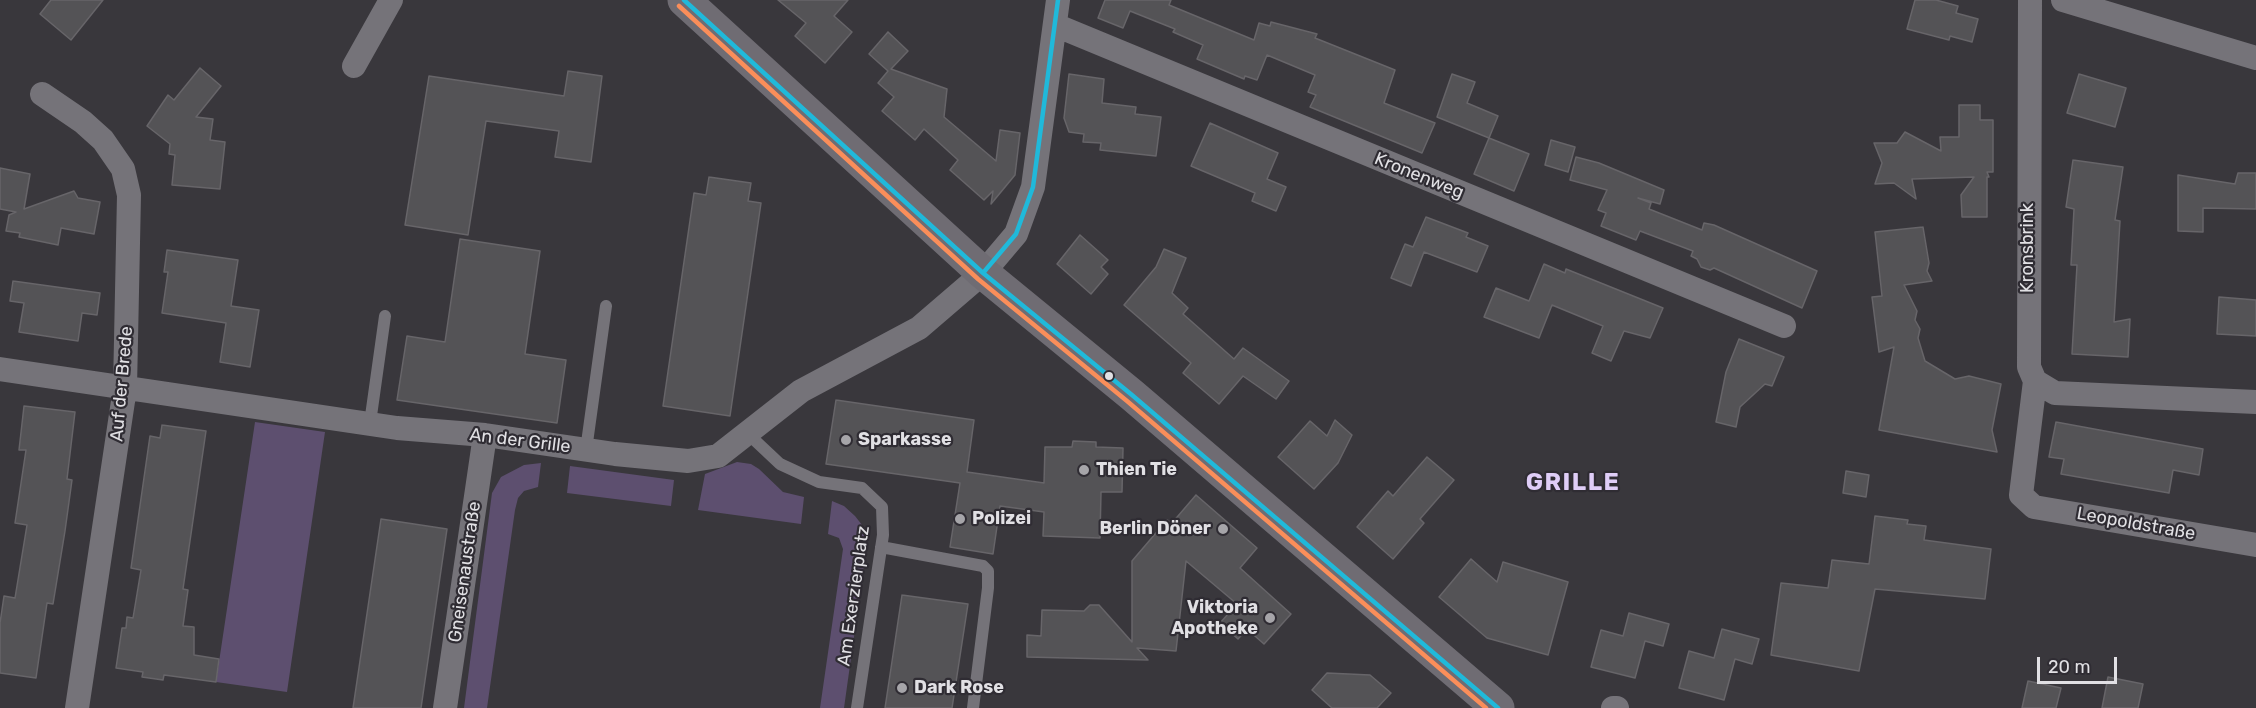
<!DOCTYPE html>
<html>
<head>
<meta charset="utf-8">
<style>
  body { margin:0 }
  #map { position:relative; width:2256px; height:708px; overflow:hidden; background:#39373c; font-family:Rubik,sans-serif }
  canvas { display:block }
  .scale { position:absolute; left:2037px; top:657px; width:80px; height:27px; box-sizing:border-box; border:3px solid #e1e0e4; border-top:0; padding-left:8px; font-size:18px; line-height:21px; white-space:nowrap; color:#e1e0e4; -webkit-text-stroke:4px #2f2c33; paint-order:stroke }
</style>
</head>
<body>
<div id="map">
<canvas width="2256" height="708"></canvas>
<div class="scale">20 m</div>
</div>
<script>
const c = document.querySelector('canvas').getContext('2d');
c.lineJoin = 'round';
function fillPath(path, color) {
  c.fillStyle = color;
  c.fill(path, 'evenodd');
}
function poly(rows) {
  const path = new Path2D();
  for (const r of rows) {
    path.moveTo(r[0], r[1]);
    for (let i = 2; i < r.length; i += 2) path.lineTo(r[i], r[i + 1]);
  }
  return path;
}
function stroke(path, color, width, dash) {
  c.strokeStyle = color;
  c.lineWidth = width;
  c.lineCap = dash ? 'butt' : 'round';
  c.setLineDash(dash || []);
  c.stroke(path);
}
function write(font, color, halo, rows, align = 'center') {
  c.font = font + ' Rubik,sans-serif';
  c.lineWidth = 4.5;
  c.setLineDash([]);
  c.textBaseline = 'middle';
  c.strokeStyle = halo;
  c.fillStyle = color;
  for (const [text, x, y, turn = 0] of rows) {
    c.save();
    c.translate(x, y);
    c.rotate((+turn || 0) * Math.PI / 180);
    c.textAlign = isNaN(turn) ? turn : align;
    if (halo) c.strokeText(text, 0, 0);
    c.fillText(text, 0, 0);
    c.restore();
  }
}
fillPath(poly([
  [255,422,325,432,287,692,216,682],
  [737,462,751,464,759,469,783,492,804,497,801,524,698,510,705,474],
  [541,463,538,487,524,491,518,498,515,510,487,708,464,708,492,493,501,477,524,465],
  [570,466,674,480,671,506,567,493],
  [832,501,844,506,855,516,866,530,867,544,844,708,820,708,843,549,839,538,828,534]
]), '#5d4f6f');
const building = poly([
  [51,0,103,0,71,40,40,14,51,0],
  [778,0,848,0,834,16,852,32,825,63,795,36,806,23,778,0],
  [1105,0,1171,0,1169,5,1254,40,1259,23,1270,26,1271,22,1317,34,1315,38,1395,70,1384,103,1435,123,1422,153,1310,107,1316,95,1308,92,1315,75,1267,55,1257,80,1245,76,1244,79,1197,59,1203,45,1173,32,1175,29,1130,11,1123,28,1098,18,1105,0],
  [1915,0,1936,0,1958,6,1956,13,1978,19,1972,42,1950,36,1949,40,1907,29,1915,0],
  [888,32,908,51,891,69,947,89,944,117,996,161,1000,130,1020,133,1015,175,991,204,993,191,984,200,950,170,958,160,924,129,915,140,882,111,894,97,878,83,888,71,869,54,888,32],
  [200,68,221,86,196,117,213,119,210,140,225,142,220,189,172,185,175,155,169,154,170,144,147,126,168,95,174,100,200,68],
  [568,71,602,76,591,162,555,157,559,131,486,121,468,235,405,225,429,76,564,96,568,71],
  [1069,74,1104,79,1102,103,1136,107,1135,114,1161,117,1156,156,1100,150,1101,143,1083,142,1084,134,1069,132,1064,118,1069,74],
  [1452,74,1475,82,1467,103,1498,116,1489,138,1437,117,1452,74],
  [2079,74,2126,88,2115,127,2067,113,2079,74],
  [1959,105,1980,105,1980,120,1993,120,1993,172,1987,172,1989,177,1987,177,1987,217,1962,217,1961,195,1974,177,1912,179,1916,199,1894,183,1875,184,1882,163,1874,143,1897,143,1905,132,1941,151,1940,137,1959,137,1959,105],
  [1210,123,1278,153,1267,179,1286,187,1276,211,1252,201,1255,193,1191,166,1210,123],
  [1489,138,1529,154,1514,191,1474,174,1489,138],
  [1551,140,1575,147,1568,172,1545,165,1551,140],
  [1576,157,1599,163,1664,190,1660,204,1638,198,1651,203,1649,209,1702,230,1704,223,1714,225,1817,271,1802,308,1714,268,1710,270,1701,267,1697,259,1691,256,1693,251,1640,231,1636,240,1601,226,1606,213,1598,210,1607,190,1570,180,1576,157],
  [2073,160,2123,167,2115,220,2120,221,2114,322,2130,319,2128,357,2072,354,2077,265,2071,265,2074,209,2066,207,2073,160],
  [0,168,30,174,24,209,74,191,78,198,100,202,94,234,61,228,58,245,19,237,20,233,6,231,9,215,16,212,0,209,0,168],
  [2238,173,2256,173,2256,209,2203,208,2203,232,2178,231,2178,175,2235,184,2238,173],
  [709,177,751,183,748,201,761,203,730,416,663,406,694,193,706,195,709,177],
  [1426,217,1468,233,1466,237,1488,246,1477,272,1424,252,1411,286,1391,278,1405,244,1413,247,1426,217],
  [1923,227,1929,263,1927,271,1932,281,1904,285,1917,311,1915,320,1920,329,1918,338,1925,361,1955,379,1969,376,2001,384,1992,430,1997,452,1879,430,1894,347,1879,352,1872,297,1882,296,1875,232,1923,227],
  [1080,235,1108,260,1101,267,1108,274,1091,294,1057,264,1080,235],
  [460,239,540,251,525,354,566,360,557,423,397,400,407,336,445,342,460,239],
  [1164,249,1186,258,1172,293,1188,308,1183,314,1234,359,1243,348,1289,381,1276,399,1243,376,1219,404,1183,373,1191,363,1124,305,1156,267,1164,249],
  [167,250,238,260,231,306,259,310,250,367,220,362,226,323,162,313,168,272,164,272,167,250],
  [1544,264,1565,273,1566,269,1663,308,1650,338,1624,331,1611,361,1592,353,1603,326,1552,305,1539,338,1484,317,1496,288,1529,301,1544,264],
  [13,281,100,293,97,315,82,313,78,341,19,332,24,303,10,301,13,281],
  [2219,297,2256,300,2256,336,2217,334,2219,297],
  [1739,339,1784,357,1772,386,1765,384,1740,407,1736,427,1716,422,1726,372,1739,339],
  [836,400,974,420,967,472,1044,483,1045,447,1072,447,1073,441,1096,442,1096,447,1123,448,1122,492,1101,492,1100,538,1043,536,1044,512,1000,506,993,554,950,547,960,483,826,464,836,400],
  [24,406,75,412,67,479,72,480,65,531,53,604,47,603,36,678,0,673,0,623,4,596,15,598,27,525,15,523,26,450,19,450,24,406],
  [1335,420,1352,435,1338,463,1314,489,1278,457,1310,421,1327,436,1335,420],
  [2056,422,2203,449,2199,475,2173,470,2169,493,2061,474,2064,459,2049,457,2056,422],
  [162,425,206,431,183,589,188,590,183,626,194,627,194,655,219,659,216,682,164,675,163,680,142,677,143,672,116,668,122,628,126,628,127,617,133,618,141,570,131,568,150,436,160,438,162,425],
  [1427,457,1454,480,1420,519,1424,523,1393,559,1357,527,1388,491,1393,496,1427,457],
  [1846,471,1869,475,1866,497,1843,493,1846,471],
  [1196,495,1257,548,1240,568,1291,614,1264,644,1247,629,1238,639,1220,623,1237,604,1186,561,1176,651,1137,648,1148,660,1027,657,1027,635,1041,636,1042,610,1084,611,1090,605,1099,605,1132,642,1132,561,1167,520,1172,523,1196,495],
  [1875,516,1908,520,1907,524,1926,526,1924,540,1991,549,1985,599,1875,589,1859,671,1771,655,1781,583,1828,588,1832,560,1869,564,1875,516],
  [381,519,447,529,421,708,353,708,381,519],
  [1471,559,1497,582,1503,562,1568,582,1548,655,1487,638,1439,597,1471,559],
  [902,595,968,604,952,708,885,708,902,595],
  [1629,613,1669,624,1663,646,1645,641,1635,678,1591,667,1601,630,1623,636,1629,613],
  [1722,629,1759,639,1752,664,1735,659,1724,700,1679,688,1689,651,1714,658,1722,629],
  [1327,673,1370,675,1391,693,1377,708,1332,708,1312,690,1327,673],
  [2108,677,2143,684,2138,708,2102,708,2108,677],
  [2028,681,2061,688,2056,708,2022,708,2028,681]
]);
fillPath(building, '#545356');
stroke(building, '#676569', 1.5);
stroke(poly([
  [370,423,385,316],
  [746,432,780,464,819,482,862,488,882,507,883,535,857,708],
  [586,450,606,306],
  [881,547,983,566,988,571,988,588,973,708]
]), '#757379', 12);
stroke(poly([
  [2030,0,2029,367,2035,381,2021,495,2034,507,2256,545],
  [2063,0,2256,58],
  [1055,25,1784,326],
  [354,66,391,0],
  [42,94,83,122,103,140,123,169,129,195,125,388,77,708],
  [0,369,397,428,485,435,615,454,688,461,718,456,801,391,919,328,983,273,1016,234,1033,187,1058,0],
  [2035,381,2055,393,2256,402],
  [445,708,485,435],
  [1613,708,1617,708]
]), '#757379', 24);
stroke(poly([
  [684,0,983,273,1132,395,1498,708]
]), '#6f6c73', 33);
stroke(poly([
  [684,0,983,273,1132,395,1498,708],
  [983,273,1016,234,1033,187,1058,0]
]), '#20b9da', 4.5);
stroke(poly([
  [679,6,978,279,1127,401,1486,708]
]), '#fa8e5a', 4.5);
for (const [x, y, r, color] of [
  [1109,376,5,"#e1e0e4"],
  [846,440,6,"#a6a5a9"],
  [1084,470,6,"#a6a5a9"],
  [960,519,6,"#a6a5a9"],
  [1223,529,6,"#a6a5a9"],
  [1270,618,6,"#a6a5a9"],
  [902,688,6,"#a6a5a9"]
]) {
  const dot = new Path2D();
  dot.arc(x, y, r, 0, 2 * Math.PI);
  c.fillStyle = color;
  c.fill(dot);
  stroke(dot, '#2f2c33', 2);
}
write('18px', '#e1e0e4', '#2f2c33', [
  ["Kronenweg",1419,176,22],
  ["Kronsbrink",2028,248,-90],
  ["Auf der Brede",122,384,-85],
  ["An der Grille",520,441,7],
  ["Leopoldstraße",2136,524,10],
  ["Gneisenaustraße",465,572,-82],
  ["Am Exerzierplatz",854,596,-82]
]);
write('bold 18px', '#e1e0e4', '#2f2c33', [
  ["Sparkasse",858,440],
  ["Thien Tie",1096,470],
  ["Polizei",972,519],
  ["Berlin Döner",1211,529,"right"],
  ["Viktoria",1258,608,"right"],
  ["Apotheke",1258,629,"right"],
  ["Dark Rose",914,688]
], 'left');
c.letterSpacing = '1.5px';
write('bold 24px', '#dfcdf7', '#2f2c33', [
  ["GRILLE",1573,483]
]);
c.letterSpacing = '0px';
</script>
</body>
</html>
